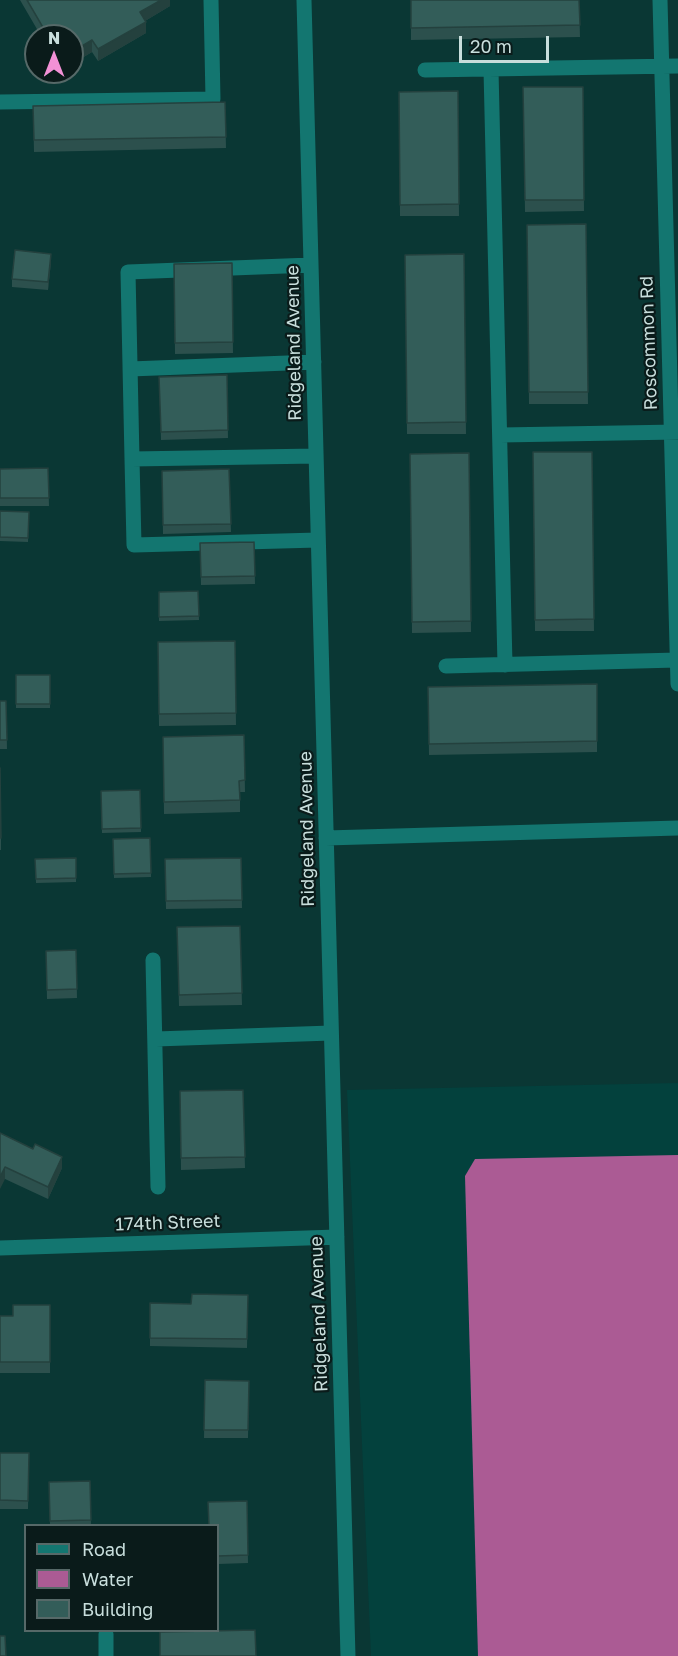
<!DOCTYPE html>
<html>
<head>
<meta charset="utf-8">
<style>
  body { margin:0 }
  #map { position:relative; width:678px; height:1656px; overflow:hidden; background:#0a3734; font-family:"Golos Text",sans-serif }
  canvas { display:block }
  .legend { position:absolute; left:24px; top:1524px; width:195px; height:108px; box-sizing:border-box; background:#0a1b1a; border:2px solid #566968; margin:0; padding:8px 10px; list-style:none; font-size:18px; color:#c8dedc }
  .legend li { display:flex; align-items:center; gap:12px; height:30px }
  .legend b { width:30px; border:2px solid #566968 }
  .north { position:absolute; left:24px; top:24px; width:60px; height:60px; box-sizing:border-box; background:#0a1b1a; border:2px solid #566968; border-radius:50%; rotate:0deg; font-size:16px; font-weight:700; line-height:24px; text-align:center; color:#c8dedc }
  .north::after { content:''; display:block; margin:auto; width:21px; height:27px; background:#f391d6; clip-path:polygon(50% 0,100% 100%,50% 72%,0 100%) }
  .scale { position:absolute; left:459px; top:36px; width:90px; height:27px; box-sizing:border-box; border:3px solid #c8dedc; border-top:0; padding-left:8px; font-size:18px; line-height:21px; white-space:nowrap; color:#c8dedc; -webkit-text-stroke:4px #0a1b1a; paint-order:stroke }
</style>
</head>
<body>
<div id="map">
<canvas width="678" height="1656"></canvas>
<ul class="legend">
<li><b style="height:8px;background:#137670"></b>Road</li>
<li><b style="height:16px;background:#ab5b94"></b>Water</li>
<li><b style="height:16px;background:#335d59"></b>Building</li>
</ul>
<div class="north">N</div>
<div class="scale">20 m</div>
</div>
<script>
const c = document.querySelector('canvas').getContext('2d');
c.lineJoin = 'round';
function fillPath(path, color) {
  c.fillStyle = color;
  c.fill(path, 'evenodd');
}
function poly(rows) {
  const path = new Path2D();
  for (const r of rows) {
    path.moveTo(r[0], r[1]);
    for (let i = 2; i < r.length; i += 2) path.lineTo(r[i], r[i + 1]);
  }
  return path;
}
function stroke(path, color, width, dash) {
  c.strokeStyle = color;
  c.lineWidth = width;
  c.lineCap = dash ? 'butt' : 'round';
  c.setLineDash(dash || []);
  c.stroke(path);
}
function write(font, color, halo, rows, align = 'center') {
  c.font = font + ' "Golos Text",sans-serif';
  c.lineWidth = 4.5;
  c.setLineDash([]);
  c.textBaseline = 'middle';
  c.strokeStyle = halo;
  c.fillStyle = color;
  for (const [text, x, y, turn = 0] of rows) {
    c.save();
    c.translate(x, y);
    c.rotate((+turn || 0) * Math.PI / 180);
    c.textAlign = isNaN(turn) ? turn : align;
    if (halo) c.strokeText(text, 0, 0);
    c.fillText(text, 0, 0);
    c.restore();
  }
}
fillPath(poly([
  [678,1083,678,1656,371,1656,347,1090]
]), '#03413d');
fillPath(poly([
  [678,1155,678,1656,478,1656,465,1176,475,1159]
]), '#ab5b94');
stroke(poly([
  [304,0,348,1656],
  [660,0,678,684],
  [425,70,678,66],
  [491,70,505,665],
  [0,102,213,99,211,0],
  [311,265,128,272,132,459,316,456],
  [130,369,314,362],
  [500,435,678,432],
  [132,459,134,545,318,540],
  [446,666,677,660],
  [326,838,678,828],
  [153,960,158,1187],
  [156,1039,331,1033],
  [0,1248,337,1237],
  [106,1634,106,1656]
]), '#137670', 15);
fillPath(poly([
  [20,0,170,0,170,6,145,21,146,33,98,61,92,52,72,64,72,36,41,36],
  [411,0,579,0,580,37,411,40],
  [523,87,583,87,584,211,525,212],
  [458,91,459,216,400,216,399,92],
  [225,102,226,148,34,152,33,106],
  [586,224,588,404,529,404,527,225],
  [464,254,466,434,407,434,405,255],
  [51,262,48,290,12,287,12,279],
  [232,263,233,353,175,354,174,264],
  [227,375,228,438,161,440,159,377],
  [533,452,592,452,594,631,535,631],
  [469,453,471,632,412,633,410,454],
  [48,468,49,506,0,506,0,469],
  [229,469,231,532,163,534,162,471],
  [0,511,29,512,28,542,0,541],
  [254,542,255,584,201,585,200,543],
  [198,591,199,620,159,621,159,592],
  [235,641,236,725,159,726,158,642],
  [16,675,50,675,50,708,16,708],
  [597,684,597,752,429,755,428,687],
  [0,701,6,701,7,749,0,749],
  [244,735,245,792,240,792,240,812,164,814,163,737],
  [0,768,1,838,1,850,0,850],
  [140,790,141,832,102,833,101,791],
  [150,838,151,877,114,878,113,839],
  [76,858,76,882,36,883,35,859],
  [241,858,242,908,166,909,165,859],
  [240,926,242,1005,179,1006,177,927],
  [76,950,77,998,47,999,46,951],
  [243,1090,245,1168,181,1170,180,1091],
  [0,1133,62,1168,48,1199,5,1179],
  [248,1295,247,1348,150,1346,150,1303,191,1304],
  [50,1305,50,1373,0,1373,0,1316,13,1316],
  [205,1380,249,1381,248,1438,204,1438],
  [0,1453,29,1453,28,1509,0,1509],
  [90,1481,91,1526,50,1526,49,1482],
  [247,1501,248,1563,218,1564,218,1526]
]), '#2c504d');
fillPath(poly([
  [161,0,170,0,170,6,140,24,140,12],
  [146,22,146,33,98,61,98,49],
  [92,40,92,52,72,64,72,52],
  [51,254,51,262,48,290,48,282],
  [62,1157,62,1168,48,1199,48,1187],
  [5,1167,5,1179,0,1189,0,1177]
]), '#24413e');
const building = poly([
  [27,0,161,0,140,12,146,22,98,49,92,40,72,52,72,36,48,36,27,0],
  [411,0,579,0,580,25,411,28,411,0],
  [523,87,583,87,584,200,525,200,523,87],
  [458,91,459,204,400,205,399,92,458,91],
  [225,102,226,137,34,140,33,106,225,102],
  [586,224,588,392,529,392,527,225,586,224],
  [15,250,51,254,48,282,12,279,15,250],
  [464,254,466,422,407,423,405,255,464,254],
  [232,263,233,342,175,343,174,264,232,263],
  [227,375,228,430,161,432,159,377,227,375],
  [533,452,592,452,594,619,535,620,533,452],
  [469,453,471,621,412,622,410,454,469,453],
  [48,468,49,498,0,498,0,469,48,468],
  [229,469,231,524,163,525,162,471,229,469],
  [0,511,29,512,28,538,0,537,0,511],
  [254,542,255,576,201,577,200,543,254,542],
  [198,591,199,616,159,617,159,592,198,591],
  [235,641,236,713,159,714,158,642,235,641],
  [16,675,50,675,50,704,16,704,16,675],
  [597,684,597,741,429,744,428,687,597,684],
  [0,701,6,701,7,740,0,740,0,701],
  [244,735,245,780,239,781,240,800,164,802,163,737,244,735],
  [0,768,1,838,0,838,0,768],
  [140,790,141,828,102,829,101,791,140,790],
  [150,838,151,873,114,874,113,839,150,838],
  [76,858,76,878,36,879,35,859,76,858],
  [241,858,242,900,166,901,165,859,241,858],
  [240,926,242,993,179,995,177,927,240,926],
  [76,950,77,989,47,990,46,951,76,950],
  [243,1090,245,1157,181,1158,180,1091,243,1090],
  [0,1133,33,1149,35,1144,62,1157,48,1187,5,1167,0,1177,0,1133],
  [192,1294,248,1295,247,1339,150,1338,150,1303,191,1304,192,1294],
  [13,1305,50,1305,50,1362,0,1362,0,1316,13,1316,13,1305],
  [205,1380,249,1381,248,1430,204,1430,205,1380],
  [0,1453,29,1453,28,1501,0,1500,0,1453],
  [90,1481,91,1520,50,1521,49,1482,90,1481],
  [247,1501,248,1555,218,1556,218,1526,209,1526,208,1502,247,1501],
  [255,1630,256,1656,160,1656,160,1632,255,1630],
  [0,1636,5,1636,6,1656,0,1656,0,1636]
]);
fillPath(building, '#335d59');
stroke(building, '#24413e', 1.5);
write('18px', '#c8dedc', '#0a1b1a', [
  ["Ridgeland Avenue",294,343,-91],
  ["Roscommon Rd",649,343,-92],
  ["Ridgeland Avenue",307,829,-91],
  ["174th Street",168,1223,-2],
  ["Ridgeland Avenue",319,1314,-92]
]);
</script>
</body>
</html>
